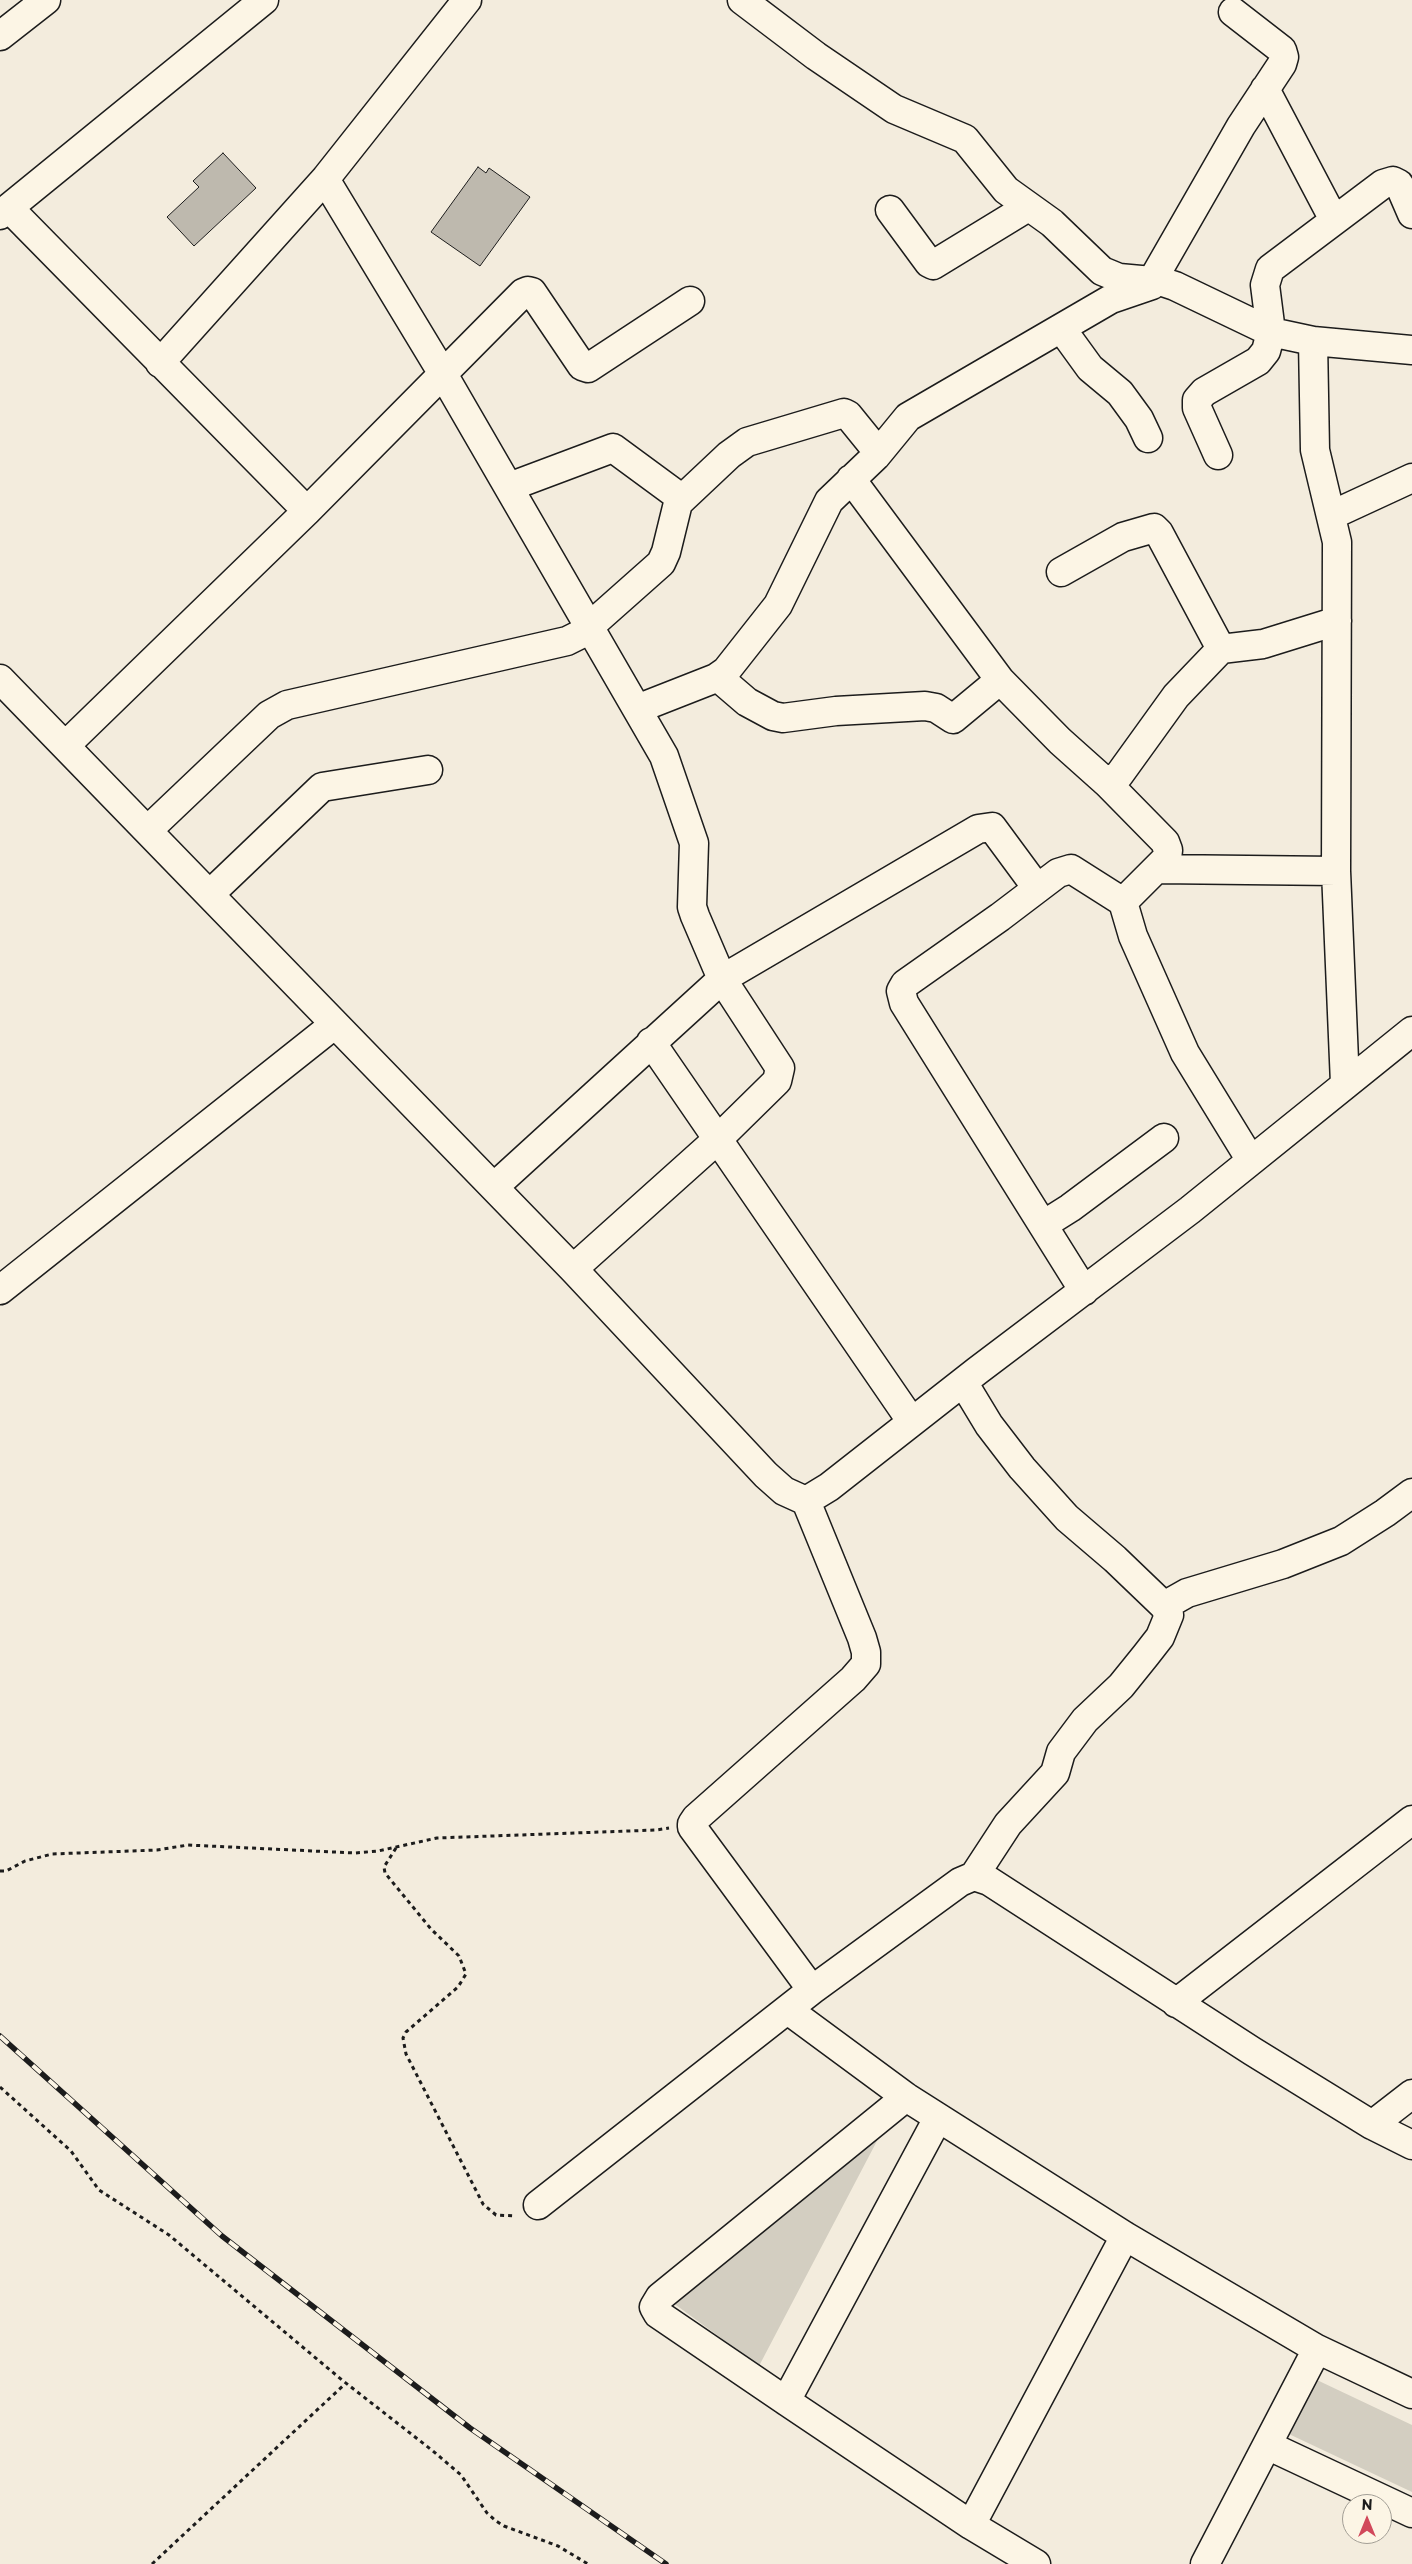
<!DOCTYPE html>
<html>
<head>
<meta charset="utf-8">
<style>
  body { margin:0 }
  #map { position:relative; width:1412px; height:2564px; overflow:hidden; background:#f3ecdd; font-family:"Playpen Sans",sans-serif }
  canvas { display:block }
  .north { position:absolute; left:1342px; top:2494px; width:50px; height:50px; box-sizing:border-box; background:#fcf5e5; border:1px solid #a29e95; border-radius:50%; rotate:0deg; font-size:14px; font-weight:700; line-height:20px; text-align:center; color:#1c1c1c }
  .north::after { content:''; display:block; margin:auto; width:18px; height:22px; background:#d1495b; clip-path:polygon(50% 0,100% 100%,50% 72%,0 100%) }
</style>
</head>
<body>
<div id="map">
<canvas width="1412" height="2564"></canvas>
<div class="north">N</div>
</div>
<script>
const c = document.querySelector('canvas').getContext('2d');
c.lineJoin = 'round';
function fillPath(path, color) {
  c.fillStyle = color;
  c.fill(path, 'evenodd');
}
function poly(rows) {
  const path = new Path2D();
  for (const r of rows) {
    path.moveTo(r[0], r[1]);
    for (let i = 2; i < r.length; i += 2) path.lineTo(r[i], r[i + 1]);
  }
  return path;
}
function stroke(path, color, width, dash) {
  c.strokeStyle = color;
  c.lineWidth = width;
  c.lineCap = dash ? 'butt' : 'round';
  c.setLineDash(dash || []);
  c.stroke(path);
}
fillPath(poly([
  [889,2118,759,2366,661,2294],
  [1300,2372,1412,2425,1412,2492,1274,2427]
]), '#d3cec1');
const building = poly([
  [223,153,256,188,194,246,167,217,199,187,193,181,223,153],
  [478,167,486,173,489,168,530,197,480,266,431,232,478,167]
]);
fillPath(building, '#beb9ae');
stroke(building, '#1c1c1c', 1);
const minor = poly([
  [742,0,816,56,894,109,965,139,1006,190,1052,223,1102,271,1119,278,1163,282,1175,286,1271,332,1313,341,1412,350],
  [0,36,46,0],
  [1265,89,1334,220],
  [326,178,328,184,443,374,664,756,694,843,692,907,695,916,722,979,780,1068,777,1081,718,1139,573,1269],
  [9,208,307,511],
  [890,210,929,263,933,265,1028,207],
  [0,215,264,0],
  [1152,281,1241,126,1282,64,1284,57,1282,50,1233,12],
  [1061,328,1090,368,1120,393,1139,419,1148,438],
  [1313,341,1315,450,1337,542,1336,871,1345,1084],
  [160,363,326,178,467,0],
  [1218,455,1197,408,1197,400,1204,392,1258,361,1266,351,1271,332,1265,285,1270,269,1383,184,1393,181,1399,184,1412,214],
  [851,479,1000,680,1060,741,1107,783,1165,842,1168,850,1167,858,1123,902],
  [509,487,613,448,681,498],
  [1332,515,1412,478],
  [1061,572,1123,537,1154,528,1159,533,1221,649],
  [725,672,726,684,747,702,773,716,783,718,836,711,925,706,936,708,953,719,1000,680],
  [0,679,335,1024],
  [637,709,716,678,726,671,778,605,829,501,876,456,908,417,1111,299,1152,285],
  [66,745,307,511,523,293,528,291,532,292,582,366,588,368,690,301],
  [1107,783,1119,775,1176,696,1221,649,1263,644,1337,621],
  [148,830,269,715,287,705,567,641,581,634,661,563,666,552,678,503,729,455,747,442,844,413,848,415,878,452],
  [1158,869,1336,871],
  [210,894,322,787,428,770],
  [651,1042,912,1422],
  [494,1187,722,979,978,829,992,827,1037,888],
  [1043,1225,1070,1208,1164,1138],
  [0,1290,335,1024,573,1269,766,1475,784,1491,806,1501,829,1487,977,1371,1190,1210,1412,1031],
  [1084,1291,904,1003,901,991,905,984,1000,917,1058,873,1071,869,1123,902,1133,936,1185,1053,1250,1159],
  [963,1382,989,1425,1022,1468,1067,1518,1115,1559,1164,1606,1169,1615,1160,1637,1146,1655,1121,1686,1085,1720,1061,1752,1055,1773,1008,1824,974,1876],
  [806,1501,862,1638,866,1652,866,1664,853,1679,696,1818,692,1824,692,1827,812,1990],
  [1164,1606,1187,1593,1283,1564,1341,1541,1385,1513,1412,1493],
  [1176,2003,1412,1820],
  [788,2010,906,2097,1125,2236,1317,2349,1412,2394],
  [906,2097,660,2297,654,2307,658,2314,786,2401,971,2525,1036,2564],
  [1372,2125,1412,2094],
  [538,2205,812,1990,960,1882,974,1876,989,1881,1252,2051,1372,2125,1412,2145],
  [786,2401,938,2118],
  [1267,2445,1412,2513],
  [971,2525,1125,2236],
  [1205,2564,1317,2349]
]);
stroke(minor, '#1c1c1c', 31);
stroke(poly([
  [396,1848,384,1867,385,1873,431,1929,459,1956,466,1974,458,1987,406,2032,403,2038,406,2054,483,2204,496,2215,516,2216],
  [0,1871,6,1871,25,1861,52,1854,157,1850,188,1845,355,1853,378,1851,437,1838,656,1830,669,1828],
  [0,2087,71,2151,99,2190,169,2235,342,2380,433,2451,461,2475,487,2513,496,2521,504,2526,558,2546,588,2564],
  [152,2564,346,2383]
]), '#1c1c1c', 3, [4, 4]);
stroke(minor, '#fcf5e5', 28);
const rail = poly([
  [0,2036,222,2236,470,2428,666,2564]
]);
stroke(rail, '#1c1c1c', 5.5);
stroke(rail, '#fcf5e5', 4, [11]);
</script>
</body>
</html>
